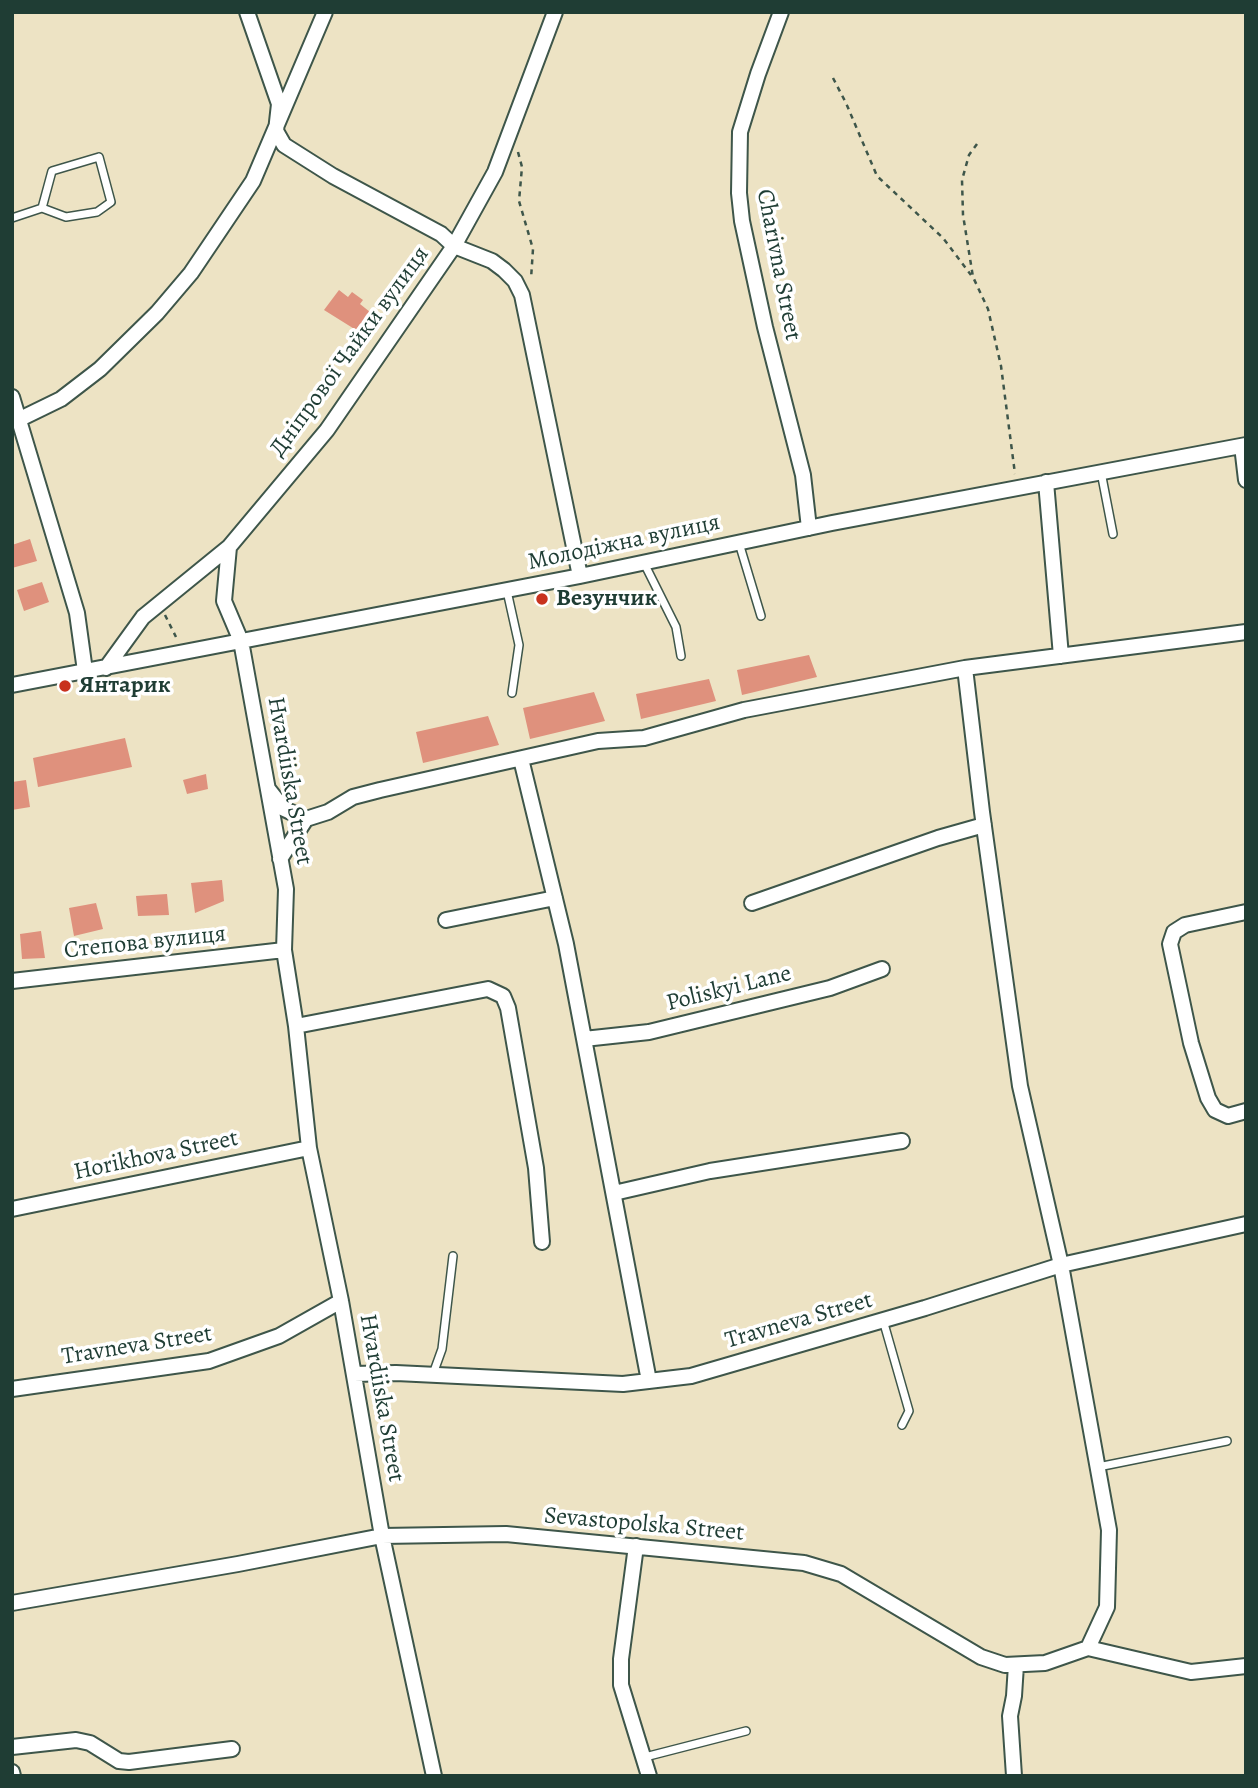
<!DOCTYPE html>
<html>
<head>
<meta charset="utf-8">
<style>
  body { margin:0 }
  #map { position:relative; width:1258px; height:1788px; overflow:hidden; background:#ede3c4; font-family:Alegreya,serif }
  canvas { display:block }
  .frame { position:absolute; inset:0; border:14px solid #1f3d34; pointer-events:none }
</style>
</head>
<body>
<div id="map">
<canvas width="1258" height="1788"></canvas>
<div class="frame"></div>
</div>
<script>
const c = document.querySelector('canvas').getContext('2d');
c.lineJoin = 'round';
function fillPath(path, color) {
  c.fillStyle = color;
  c.fill(path, 'evenodd');
}
function poly(rows) {
  const path = new Path2D();
  for (const r of rows) {
    path.moveTo(r[0], r[1]);
    for (let i = 2; i < r.length; i += 2) path.lineTo(r[i], r[i + 1]);
  }
  return path;
}
function stroke(path, color, width, dash) {
  c.strokeStyle = color;
  c.lineWidth = width;
  c.lineCap = dash ? 'butt' : 'round';
  c.setLineDash(dash || []);
  c.stroke(path);
}
function write(font, color, halo, rows, align = 'center') {
  c.font = font + ' Alegreya,serif';
  c.lineWidth = 7;
  c.setLineDash([]);
  c.textBaseline = 'middle';
  c.strokeStyle = halo;
  c.fillStyle = color;
  for (const [text, x, y, turn = 0] of rows) {
    c.save();
    c.translate(x, y);
    c.rotate((+turn || 0) * Math.PI / 180);
    c.textAlign = isNaN(turn) ? turn : align;
    if (halo) c.strokeText(text, 0, 0);
    c.fillText(text, 0, 0);
    c.restore();
  }
}
fillPath(poly([
  [339,290,348,297,352,292,363,300,360,304,370,312,356,330,324,310],
  [30,539,37,561,12,568,12,545],
  [42,582,49,602,24,611,17,590],
  [809,655,817,677,742,695,737,670],
  [709,679,716,701,641,719,636,694],
  [594,692,605,721,530,739,523,708],
  [488,716,499,745,423,763,416,732],
  [125,738,132,767,38,787,33,758],
  [206,774,208,789,187,794,183,780],
  [26,780,30,807,12,810,12,782],
  [222,880,224,901,195,913,191,883],
  [167,894,169,915,138,916,136,896],
  [96,903,103,929,74,936,69,908],
  [41,931,45,958,22,959,20,934]
]), '#df917d');
const lane = poly([
  [12,218,42,208,66,217,97,212,111,202,99,157,52,171,42,208],
  [1101,472,1113,534],
  [739,543,761,616],
  [644,563,676,627,681,656],
  [507,591,519,645,512,693],
  [883,1320,909,1411,902,1425],
  [433,1374,442,1349,453,1256],
  [1098,1467,1227,1441],
  [645,1757,746,1731]
]);
const street = poly([
  [247,12,279,104,276,131,284,145,333,176,441,234,454,246,492,261,504,270,515,281,522,295,580,576],
  [781,12,758,74,740,132,739,193,742,221,765,327,803,475,809,528],
  [12,397,77,613,85,671],
  [20,419,61,399,100,369,157,313,191,273,253,181,325,12],
  [1242,446,1246,480],
  [1046,482,1061,656],
  [229,547,224,601,241,641,286,889,284,950,296,1026,309,1148,341,1301,382,1536,434,1776],
  [106,668,143,617,229,547,327,430,454,246,495,172,555,12],
  [965,668,982,812,1020,1086,1061,1265,1109,1530,1107,1607,1088,1648],
  [12,685,580,576,832,523,1246,445],
  [521,759,566,944,649,1381],
  [269,790,284,809,306,819,328,812,353,797,380,790,598,741,644,738,744,710,965,668,1246,632],
  [280,859,306,819],
  [752,903,938,838,984,825],
  [1246,912,1185,925,1174,932,1170,944,1191,1043,1208,1098,1215,1110,1228,1116,1246,1111],
  [446,920,555,898],
  [12,981,284,950],
  [296,1026,488,989,503,996,508,1008,536,1168,542,1242],
  [584,1039,649,1032,830,988,882,969],
  [614,1193,710,1171,902,1141],
  [12,1209,309,1148],
  [354,1374,396,1373,623,1384,691,1376,925,1308,1061,1265,1246,1224],
  [12,1389,209,1361,279,1336,341,1301],
  [636,1546,621,1659,621,1685,649,1776],
  [12,1603,238,1564,382,1536,506,1534,804,1563,841,1574,981,1657,1005,1665,1045,1663,1088,1648,1191,1672,1246,1666],
  [12,1747,76,1740,90,1743,119,1761,129,1762,232,1749],
  [12,1772,13,1776],
  [1014,1776,1010,1716,1014,1696,1016,1665]
]);
stroke(lane, '#3e564a', 10);
stroke(street, '#3e564a', 18);
stroke(poly([
  [833,78,846,103,877,176,943,238,971,275],
  [977,144,969,155,962,180,963,215,973,277,988,309,1001,366,1015,474],
  [518,152,522,167,519,201,533,249,531,279],
  [165,615,176,637]
]), '#3e564a', 2.5, [5, 5]);
stroke(lane, '#fff', 7);
stroke(street, '#fff', 14);
for (const [x, y, r, color] of [
  [542,599,7,"#c8321e"],
  [65,686,7,"#c8321e"]
]) {
  const dot = new Path2D();
  dot.arc(x, y, r, 0, 2 * Math.PI);
  c.fillStyle = color;
  c.fill(dot);
  stroke(dot, '#fff', 2.5);
}
write('24px', '#1f3d34', '#fff', [
  ["Charivna Street",778,265,79],
  ["Дніпрової Чайки вулиця",350,352,-54],
  ["Молодіжна вулиця",624,543,-12],
  ["Hvardiiska Street",289,781,80],
  ["Степова вулиця",145,943,-6],
  ["Poliskyi Lane",729,989,-14],
  ["Horikhova Street",156,1156,-12],
  ["Travneva Street",799,1321,-16],
  ["Travneva Street",137,1346,-9],
  ["Hvardiiska Street",381,1398,80],
  ["Sevastopolska Street",644,1525,5]
]);
write('bold 24px', '#1f3d34', '#fff', [
  ["Везунчик",556,599],
  ["Янтарик",79,686]
], 'left');
</script>
</body>
</html>
